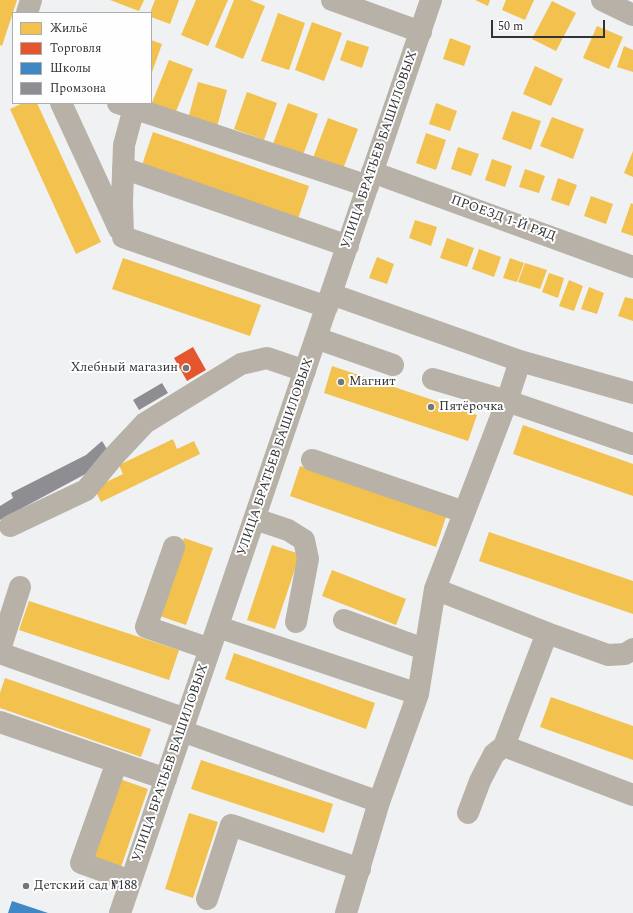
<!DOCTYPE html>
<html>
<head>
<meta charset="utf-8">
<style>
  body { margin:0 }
  #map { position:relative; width:633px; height:913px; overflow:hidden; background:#eff1f3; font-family:Spectral,serif }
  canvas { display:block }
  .legend { position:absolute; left:12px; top:12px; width:140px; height:92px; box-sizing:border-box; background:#fefeff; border:1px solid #acadae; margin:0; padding:5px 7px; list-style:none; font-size:12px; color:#323334 }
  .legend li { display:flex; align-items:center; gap:8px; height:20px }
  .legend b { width:20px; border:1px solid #acadae }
  .scale { position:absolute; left:491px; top:20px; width:114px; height:18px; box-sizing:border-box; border:2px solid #323334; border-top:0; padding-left:5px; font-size:12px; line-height:14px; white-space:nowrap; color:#323334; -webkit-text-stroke:3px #fefeff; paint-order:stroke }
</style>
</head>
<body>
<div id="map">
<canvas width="633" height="913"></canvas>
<ul class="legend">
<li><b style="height:11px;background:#f2c14e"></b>Жильё</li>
<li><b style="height:11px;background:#e4572e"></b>Торговля</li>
<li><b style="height:11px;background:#3f88c5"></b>Школы</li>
<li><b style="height:11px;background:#8d8d92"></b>Промзона</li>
</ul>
<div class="scale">50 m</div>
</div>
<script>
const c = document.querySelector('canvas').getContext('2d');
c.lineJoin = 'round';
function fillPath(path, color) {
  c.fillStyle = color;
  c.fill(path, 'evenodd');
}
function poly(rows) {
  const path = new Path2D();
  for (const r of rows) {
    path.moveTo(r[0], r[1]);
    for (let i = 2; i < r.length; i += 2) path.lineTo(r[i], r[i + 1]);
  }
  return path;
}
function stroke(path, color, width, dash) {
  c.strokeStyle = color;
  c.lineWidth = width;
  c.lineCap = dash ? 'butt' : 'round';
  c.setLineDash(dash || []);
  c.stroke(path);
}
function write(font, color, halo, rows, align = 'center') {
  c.font = font + ' Spectral,serif';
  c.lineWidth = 4;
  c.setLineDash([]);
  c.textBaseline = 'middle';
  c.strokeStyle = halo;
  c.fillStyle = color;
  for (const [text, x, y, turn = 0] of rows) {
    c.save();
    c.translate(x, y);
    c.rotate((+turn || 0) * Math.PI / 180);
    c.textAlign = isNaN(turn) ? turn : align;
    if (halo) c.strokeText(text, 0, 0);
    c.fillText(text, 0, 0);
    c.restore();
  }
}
fillPath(poly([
  [0,0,17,0,2,46,0,45],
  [110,0,144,0,139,11],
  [155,0,179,0,170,24,151,17,150,13],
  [196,0,228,0,208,46,181,35],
  [234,0,250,0,265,6,243,59,215,47],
  [475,0,490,0,488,6],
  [506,0,534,0,525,20,502,10],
  [552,1,576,13,556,51,532,39],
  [278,13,305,23,289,70,261,61],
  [312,22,342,33,324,81,295,70],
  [597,26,623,37,609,69,583,58],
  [450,38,471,46,464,66,443,59],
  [151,40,162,44,151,75],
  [347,40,369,47,362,68,340,60],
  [624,46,633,50,633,72,617,67],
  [169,60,193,69,175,114,151,105],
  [535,66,563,79,551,106,523,94],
  [198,82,227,90,217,127,188,119],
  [247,92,277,103,264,140,234,129],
  [23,103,37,103,101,242,76,254,10,109],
  [288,103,318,114,303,155,273,144],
  [436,103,457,111,450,131,429,124],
  [512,111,541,121,531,150,502,139],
  [552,117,584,129,573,159,540,146],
  [328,118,358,129,343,169,313,158],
  [153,132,309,186,298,219,142,165],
  [426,133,446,140,436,170,416,163],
  [458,147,479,154,471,176,451,169],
  [633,151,633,177,624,173],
  [492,159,512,166,505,187,485,180],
  [525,169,545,176,539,193,519,187],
  [558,178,577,185,569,206,551,200],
  [591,196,613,204,606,224,584,216],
  [631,203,633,204,633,236,621,232],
  [415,220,437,227,431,246,409,238],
  [447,238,474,248,467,267,440,258],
  [479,249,501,257,494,277,472,269],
  [377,257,394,264,387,284,369,278],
  [123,258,261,305,250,336,112,289],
  [510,258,524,263,517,282,503,278],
  [525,263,547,270,540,289,518,282],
  [549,273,564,278,558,298,542,292],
  [569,280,583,286,574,311,559,306],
  [589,287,604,293,597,314,581,309],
  [625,297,633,299,633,321,618,316],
  [332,366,477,415,468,441,324,393],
  [523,425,633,464,633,496,513,454],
  [173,439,177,449,194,441,200,454,101,502,94,488,123,474,119,465],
  [300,466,446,517,436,547,290,496],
  [489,532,633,581,633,614,479,561],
  [184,538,213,548,186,625,157,615],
  [272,545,300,554,275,629,247,620],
  [332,570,406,599,396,625,322,596],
  [29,601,179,650,169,680,19,630],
  [234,653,375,703,366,729,225,679],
  [5,678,151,729,141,757,0,708,0,693],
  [551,697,633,726,633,760,540,727],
  [201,760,333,804,324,833,191,789],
  [120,779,148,789,121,867,93,857],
  [189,813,218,822,193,898,165,889]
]), '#f2c14e');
fillPath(poly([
  [193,347,206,370,187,381,174,358]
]), '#e4572e');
fillPath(poly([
  [12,901,48,913,8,913]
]), '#3f88c5');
fillPath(poly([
  [162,383,168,393,139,410,133,400],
  [102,441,107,449,91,471,0,520,0,506,13,498,11,493,86,455]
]), '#8d8d92');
stroke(poly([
  [332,0,421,32],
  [602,0,633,15],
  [27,13,31,0],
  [61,103,119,229],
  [118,103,368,186],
  [134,108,124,145,122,202,123,237,327,307],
  [123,168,348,246],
  [372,172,633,267],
  [331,294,520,361,633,393],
  [316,338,393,365],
  [433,379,507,401,633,444],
  [312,460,464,512],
  [255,519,288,530,304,540,308,559,296,622],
  [10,526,86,490,114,456,145,423,241,364,267,358,305,371],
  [174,547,146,627,210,649],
  [435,589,547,633,504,746,633,795],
  [344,620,424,649],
  [218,627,418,694],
  [547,633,608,655,625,654,633,649],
  [0,649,20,587],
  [0,653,186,719],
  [0,722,166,779],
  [182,731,379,802],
  [117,762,81,863,131,881],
  [468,813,480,781,494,754,504,746],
  [207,899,231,825,360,869],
  [120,913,431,0],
  [346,913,379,802,418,694,435,589,507,401,520,361]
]), '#b7b1a7', 22);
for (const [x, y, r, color] of [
  [186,368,4,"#747677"],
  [341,382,4,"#747677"],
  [431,407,4,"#747677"],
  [26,886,4,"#747677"]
]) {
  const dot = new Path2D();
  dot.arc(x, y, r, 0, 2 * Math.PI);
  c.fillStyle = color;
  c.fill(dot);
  stroke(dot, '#fefeff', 1.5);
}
write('13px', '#323334', '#fefeff', [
  ["УЛИЦА БРАТЬЕВ БАШИЛОВЫХ",380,150,-71],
  ["ПРОЕЗД 1-Й РЯД",503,219,20],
  ["УЛИЦА БРАТЬЕВ БАШИЛОВЫХ",276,457,-71],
  ["УЛИЦА БРАТЬЕВ БАШИЛОВЫХ",171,763,-71]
]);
write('13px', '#323334', '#fefeff', [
  ["Хлебный магазин",178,368,"right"],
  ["Магнит",349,382],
  ["Пятёрочка",439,407],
  ["Детский сад №188",34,886]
], 'left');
</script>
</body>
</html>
